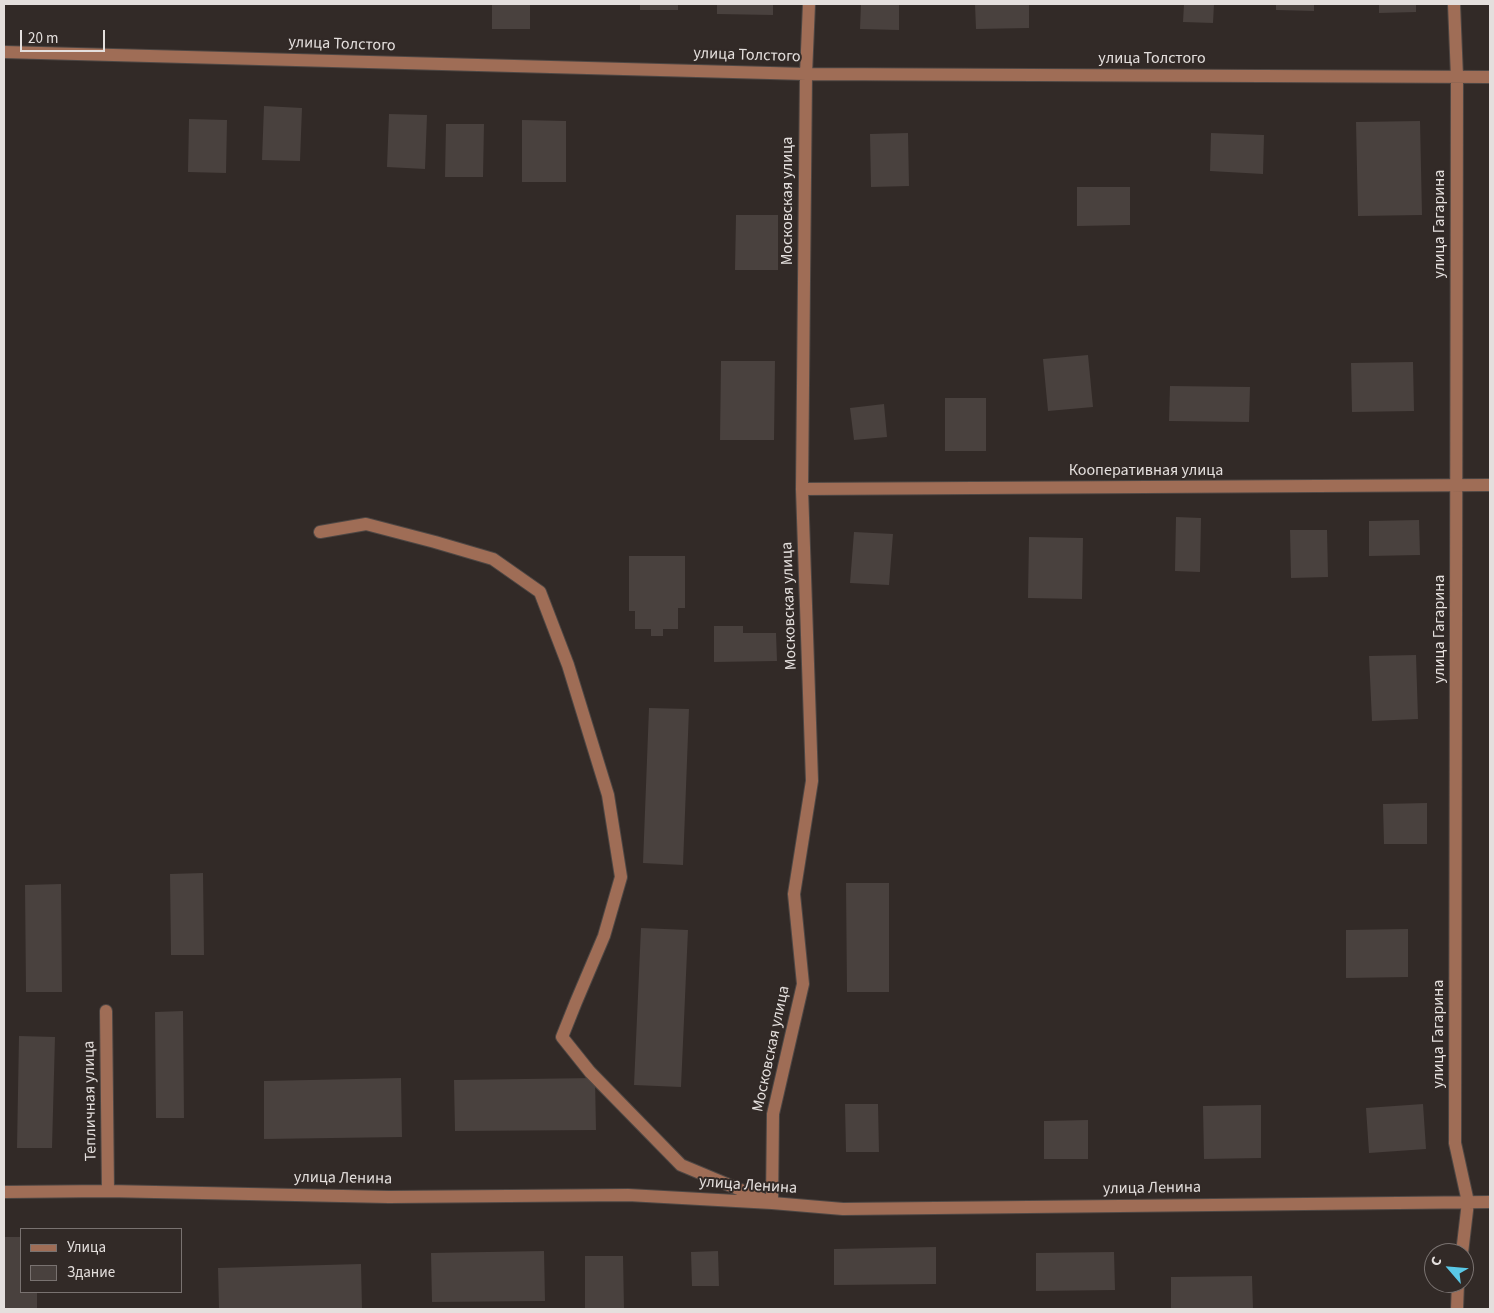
<!DOCTYPE html>
<html>
<head>
<meta charset="utf-8">
<style>
  body { margin:0 }
  #map { position:relative; width:1494px; height:1313px; overflow:hidden; background:#322a27; font-family:"Source Sans 3",sans-serif }
  canvas { display:block }
  .frame { position:absolute; inset:0; border:5px solid #e4dfdd; pointer-events:none }
  .legend { position:absolute; left:20px; top:1228px; width:162px; height:65px; box-sizing:border-box; background:#322a27; border:1px solid #797270; margin:0; padding:6px 9px; list-style:none; font-size:15px; color:#e4dfdd }
  .legend li { display:flex; align-items:center; gap:10px; height:25px }
  .legend b { width:25px; border:1px solid #797270 }
  .north { position:absolute; left:1424px; top:1243px; width:50px; height:50px; box-sizing:border-box; background:#322a27; border:1px solid #797270; border-radius:50%; rotate:297deg; font-size:14px; font-weight:700; line-height:20px; text-align:center; color:#e4dfdd }
  .north::after { content:''; display:block; margin:auto; width:18px; height:22px; background:#5ac8e6; clip-path:polygon(50% 0,100% 100%,50% 72%,0 100%) }
  .scale { position:absolute; left:20px; top:30px; width:85px; height:22px; box-sizing:border-box; border:2px solid #e4dfdd; border-top:0; padding-left:6px; font-size:15px; line-height:18px; white-space:nowrap; color:#e4dfdd; -webkit-text-stroke:4px #322a27; paint-order:stroke }
</style>
</head>
<body>
<div id="map">
<canvas width="1494" height="1313"></canvas>
<div class="frame"></div>
<ul class="legend">
<li><b style="height:6px;background:#9f6d56"></b>Улица</li>
<li><b style="height:14px;background:#49413e"></b>Здание</li>
</ul>
<div class="north">С</div>
<div class="scale">20 m</div>
</div>
<script>
const c = document.querySelector('canvas').getContext('2d');
c.lineJoin = 'round';
function fillPath(path, color) {
  c.fillStyle = color;
  c.fill(path, 'evenodd');
}
function poly(rows) {
  const path = new Path2D();
  for (const r of rows) {
    path.moveTo(r[0], r[1]);
    for (let i = 2; i < r.length; i += 2) path.lineTo(r[i], r[i + 1]);
  }
  return path;
}
function stroke(path, color, width, dash) {
  c.strokeStyle = color;
  c.lineWidth = width;
  c.lineCap = dash ? 'butt' : 'round';
  c.setLineDash(dash || []);
  c.stroke(path);
}
function write(font, color, halo, rows, align = 'center') {
  c.font = font + ' "Source Sans 3",sans-serif';
  c.lineWidth = 4;
  c.setLineDash([]);
  c.textBaseline = 'middle';
  c.strokeStyle = halo;
  c.fillStyle = color;
  for (const [text, x, y, turn = 0] of rows) {
    c.save();
    c.translate(x, y);
    c.rotate((+turn || 0) * Math.PI / 180);
    c.textAlign = isNaN(turn) ? turn : align;
    if (halo) c.strokeText(text, 0, 0);
    c.fillText(text, 0, 0);
    c.restore();
  }
}
fillPath(poly([
  [492,4,530,4,530,29,492,29],
  [640,4,678,4,678,10,640,10],
  [717,4,773,4,773,15,717,14],
  [861,4,899,4,899,30,860,29],
  [975,4,1029,4,1029,28,976,29],
  [1184,4,1214,4,1213,23,1183,22],
  [1276,4,1314,4,1314,11,1276,10],
  [1379,4,1416,4,1416,12,1379,13],
  [264,106,302,108,300,161,262,160],
  [389,114,427,115,425,169,387,167],
  [189,119,227,120,226,173,188,172],
  [522,120,566,121,566,182,522,182],
  [1420,121,1422,215,1358,216,1356,122],
  [446,124,484,124,483,177,445,177],
  [908,133,909,186,871,187,870,134],
  [1211,133,1264,135,1263,174,1210,171],
  [1077,187,1130,187,1130,225,1077,226],
  [736,215,778,215,778,270,735,270],
  [1088,355,1093,407,1048,411,1043,359],
  [721,361,775,361,774,440,720,440],
  [1413,362,1414,411,1352,412,1351,363],
  [1170,386,1250,387,1249,422,1169,421],
  [945,398,986,398,986,451,945,451],
  [884,404,887,437,854,440,850,408],
  [1176,517,1201,518,1200,572,1175,571],
  [1419,520,1420,555,1369,556,1369,521],
  [1290,530,1327,530,1328,577,1291,578],
  [854,532,893,534,889,585,850,583],
  [1029,537,1083,538,1082,599,1028,598],
  [629,556,685,556,685,608,678,608,678,629,663,629,663,636,651,636,651,629,635,629,635,611,629,611],
  [714,626,743,626,743,633,776,633,777,661,714,662],
  [1416,655,1418,719,1372,721,1369,656],
  [649,708,689,709,683,865,643,863],
  [1427,803,1427,844,1384,844,1383,804],
  [203,873,204,955,171,955,170,874],
  [846,883,889,883,889,992,847,992],
  [61,884,62,992,26,992,25,885],
  [641,928,688,930,681,1087,634,1085],
  [1408,929,1408,977,1346,978,1346,930],
  [183,1011,184,1118,156,1118,155,1012],
  [19,1036,55,1037,52,1148,17,1148],
  [401,1078,402,1137,264,1139,264,1081],
  [595,1078,596,1130,455,1131,454,1080],
  [845,1104,878,1104,879,1152,846,1152],
  [1423,1104,1426,1149,1369,1153,1366,1108],
  [1261,1105,1261,1158,1204,1159,1203,1106],
  [1088,1120,1088,1159,1044,1159,1044,1121],
  [4,1237,21,1237,21,1292,37,1292,37,1309,5,1309],
  [936,1247,936,1284,834,1285,834,1249],
  [544,1251,545,1301,432,1302,431,1253],
  [718,1251,719,1286,692,1286,691,1252],
  [1114,1252,1115,1290,1036,1291,1036,1253],
  [585,1256,623,1256,624,1309,585,1309],
  [361,1264,362,1309,219,1309,218,1268],
  [1252,1276,1253,1309,1171,1309,1171,1277]
]), '#49413e');
const minor = poly([
  [1454,4,1457,77,1455,1143,1468,1202,1462,1253],
  [4,52,806,74,1490,77],
  [802,489,1490,485],
  [320,532,366,524,435,542,493,559,540,592,568,665,608,795,621,877,604,936,576,1002,562,1037,590,1072,681,1165,772,1203,773,1114,803,984,794,894,812,781,802,489,806,74,809,4],
  [106,1011,108,1191],
  [4,1192,108,1191,389,1197,628,1195,772,1203,843,1209,1490,1202],
  [1457,1309,1458,1283]
]);
stroke(minor, '#4e4744', 14);
stroke(minor, '#9f6d56', 12);
write('16px', '#e4dfdd', '#322a27', [
  ["улица Толстого",342,45,2],
  ["улица Толстого",747,56,2],
  ["улица Толстого",1152,59],
  ["Московская улица",788,201,-90],
  ["улица Гагарина",1440,224,-90],
  ["Кооперативная улица",1146,471],
  ["Московская улица",790,606,-92],
  ["улица Гагарина",1440,629,-90],
  ["улица Гагарина",1439,1034,-90],
  ["Московская улица",772,1049,-78],
  ["Тепличная улица",91,1101,-91],
  ["улица Ленина",343,1179,1],
  ["улица Ленина",748,1186,4],
  ["улица Ленина",1152,1189,-1]
]);
</script>
</body>
</html>
